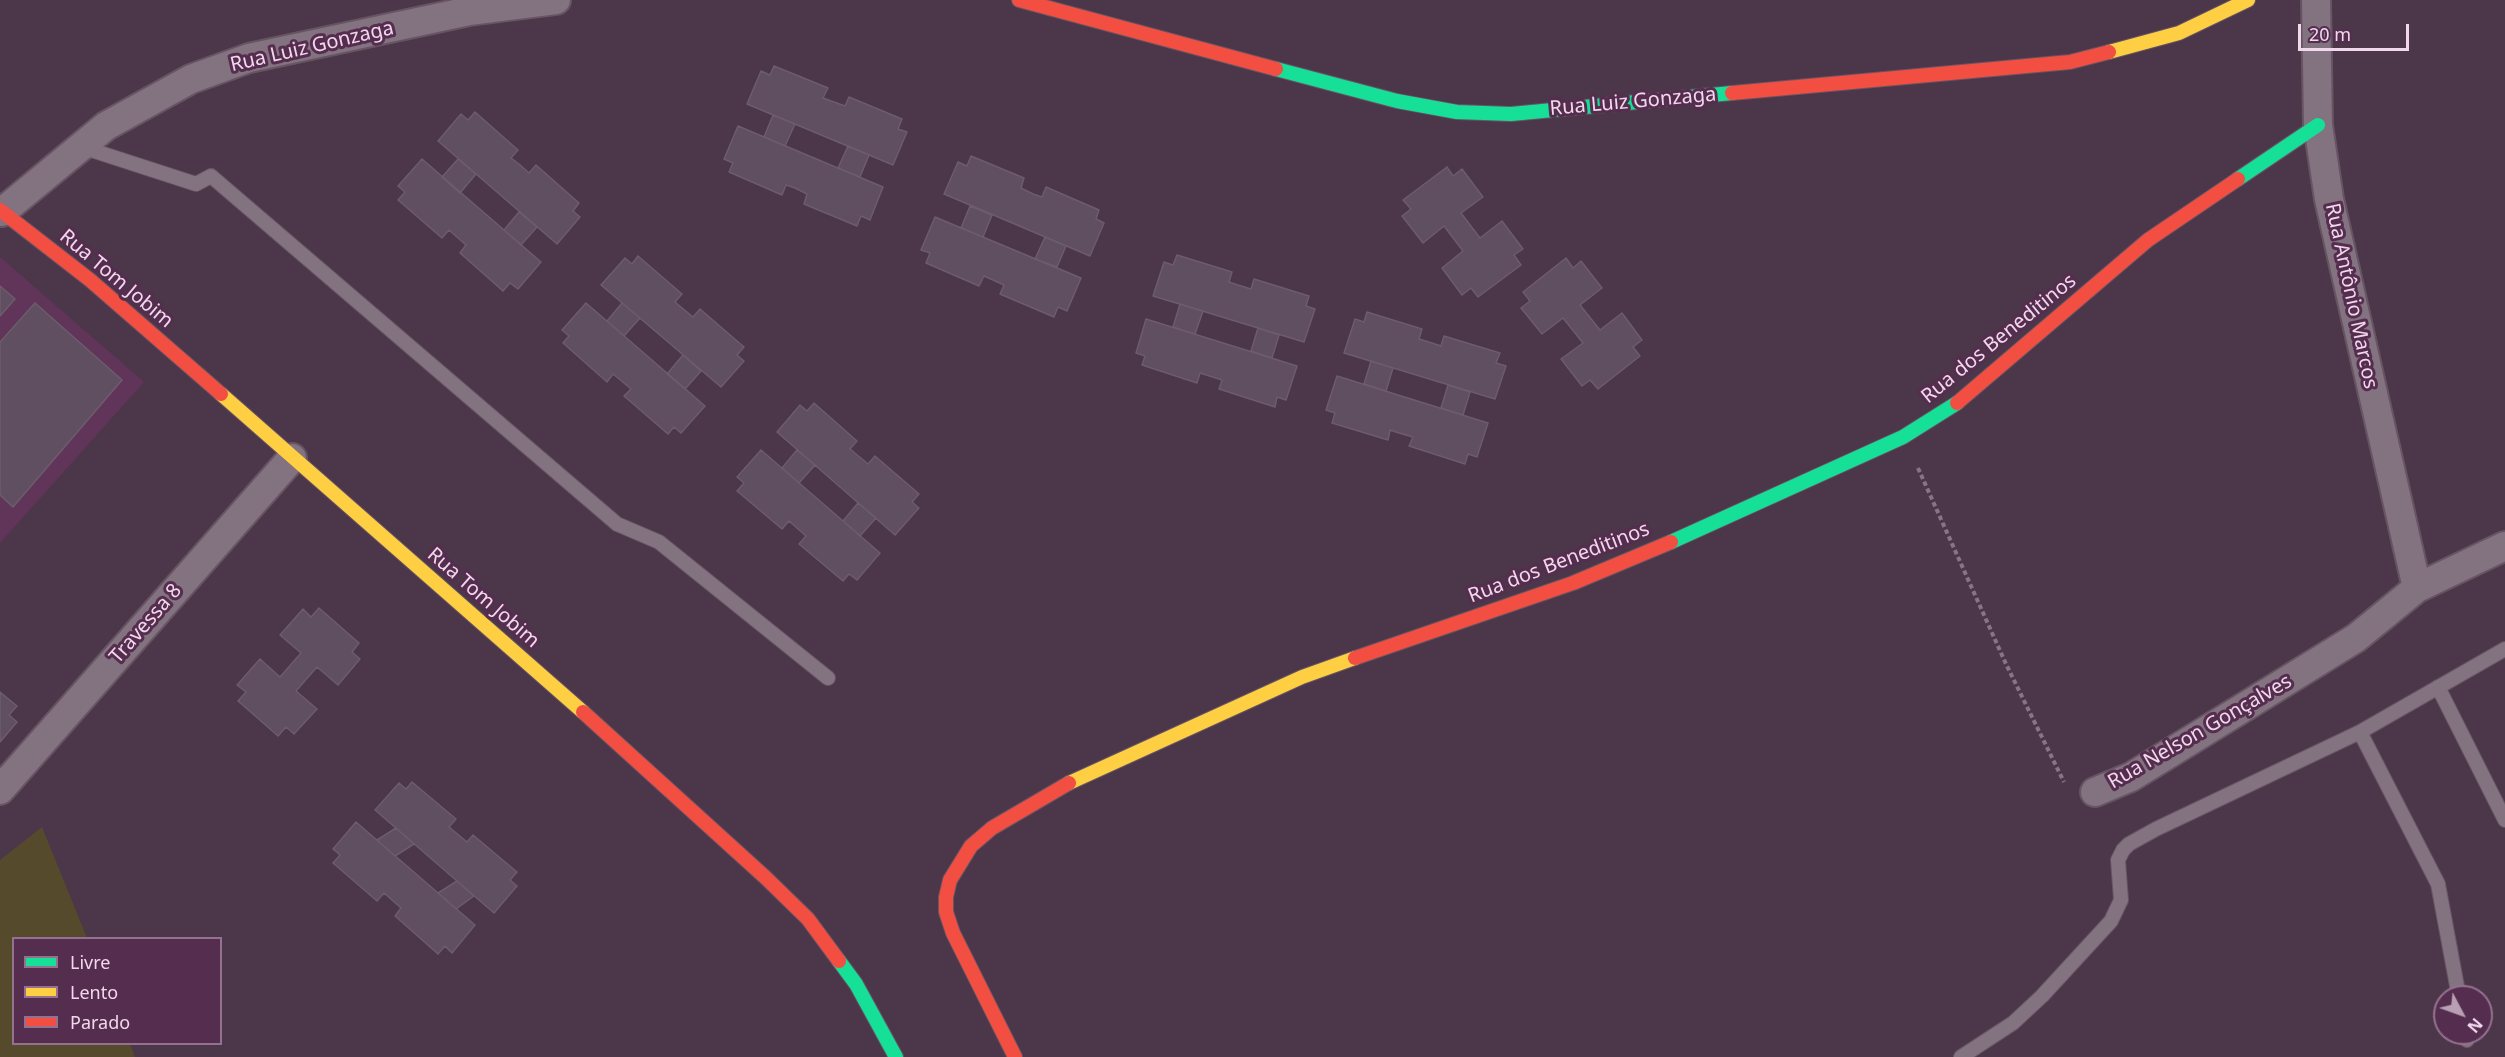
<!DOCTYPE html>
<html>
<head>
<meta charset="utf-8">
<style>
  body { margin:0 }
  #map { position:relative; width:2505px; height:1057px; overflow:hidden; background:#4c3649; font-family:"Noto Sans",sans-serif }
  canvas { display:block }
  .legend { position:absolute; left:12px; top:937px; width:210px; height:108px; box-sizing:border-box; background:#552d4f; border:2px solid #94718e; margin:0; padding:8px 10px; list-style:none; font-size:18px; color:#f2d8ec }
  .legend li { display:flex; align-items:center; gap:12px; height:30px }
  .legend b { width:30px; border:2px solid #94718e }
  .north { position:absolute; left:2433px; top:985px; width:60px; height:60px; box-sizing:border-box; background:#552d4f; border:2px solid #94718e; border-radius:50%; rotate:131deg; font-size:16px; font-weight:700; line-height:24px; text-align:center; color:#f2d8ec }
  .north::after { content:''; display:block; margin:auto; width:21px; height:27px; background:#b89fb3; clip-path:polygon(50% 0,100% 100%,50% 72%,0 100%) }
  .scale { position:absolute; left:2298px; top:24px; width:111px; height:27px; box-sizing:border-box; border:3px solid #f2d8ec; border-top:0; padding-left:8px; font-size:18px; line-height:21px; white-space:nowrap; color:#f2d8ec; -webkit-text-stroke:4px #552d4f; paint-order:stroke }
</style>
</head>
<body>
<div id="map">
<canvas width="2505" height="1057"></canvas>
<ul class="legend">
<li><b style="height:8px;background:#16e098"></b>Livre</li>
<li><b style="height:8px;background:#ffcf43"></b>Lento</li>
<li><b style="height:8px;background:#f24e42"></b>Parado</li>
</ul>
<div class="north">N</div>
<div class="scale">20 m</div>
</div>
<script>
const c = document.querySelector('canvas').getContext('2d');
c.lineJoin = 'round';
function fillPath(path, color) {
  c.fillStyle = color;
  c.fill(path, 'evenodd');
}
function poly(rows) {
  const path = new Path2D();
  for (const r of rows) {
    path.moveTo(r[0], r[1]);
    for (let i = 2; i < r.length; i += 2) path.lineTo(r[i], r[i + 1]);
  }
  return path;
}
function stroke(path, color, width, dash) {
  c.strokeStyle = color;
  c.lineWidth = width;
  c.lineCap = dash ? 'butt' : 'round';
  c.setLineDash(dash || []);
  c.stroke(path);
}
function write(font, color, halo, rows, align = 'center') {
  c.font = font + ' "Noto Sans",sans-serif';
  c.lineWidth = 6;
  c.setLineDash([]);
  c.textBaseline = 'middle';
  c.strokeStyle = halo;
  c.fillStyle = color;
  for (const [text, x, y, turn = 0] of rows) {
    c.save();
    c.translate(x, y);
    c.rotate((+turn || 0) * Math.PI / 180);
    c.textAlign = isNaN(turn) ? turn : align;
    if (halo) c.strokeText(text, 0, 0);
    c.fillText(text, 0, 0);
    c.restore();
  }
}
fillPath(poly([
  [0,257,144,382,0,543]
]), '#613559');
fillPath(poly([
  [42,827,87,938,14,938,14,1044,130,1044,135,1057,0,1057,0,860]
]), '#564a2c');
const building = poly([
  [774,66,828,88,823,98,845,106,849,97,902,119,898,129,907,132,893,165,747,104,761,71,770,75,774,66],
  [475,112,518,150,511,158,519,164,529,173,536,165,579,203,573,211,580,217,557,244,438,141,461,114,468,120,475,112],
  [773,115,795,124,785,146,764,137,773,115],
  [738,126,883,187,870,220,861,216,857,226,804,204,807,194,795,188,786,185,782,195,729,172,733,163,724,159,738,126],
  [848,146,869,155,860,177,838,168,848,146],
  [971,156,1024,178,1021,188,1033,194,1042,197,1046,187,1099,210,1096,219,1104,223,1090,256,944,194,958,162,967,166,971,156],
  [422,159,541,262,518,289,510,283,503,291,460,253,466,245,449,230,442,238,398,200,405,192,398,186,422,159],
  [458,159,476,174,460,193,442,177,458,159],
  [1447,167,1453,176,1462,169,1483,197,1461,213,1480,238,1502,221,1523,249,1514,255,1521,265,1478,297,1471,288,1462,295,1442,268,1463,251,1444,226,1423,243,1402,216,1411,209,1403,200,1447,167],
  [970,206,992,215,983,237,961,228,970,206],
  [519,212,537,227,521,245,504,230,519,212],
  [935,217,1081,278,1067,311,1058,307,1054,317,1000,294,1004,285,984,276,979,286,926,263,930,253,921,250,935,217],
  [1045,237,1066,246,1057,267,1035,259,1045,237],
  [1177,255,1232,272,1229,282,1238,285,1251,289,1254,279,1309,296,1306,306,1315,309,1304,342,1153,296,1164,262,1173,265,1177,255],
  [638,256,682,294,675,302,693,317,700,309,744,347,737,355,744,361,721,387,601,285,625,258,632,264,638,256],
  [1566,258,1573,268,1581,261,1602,288,1580,305,1600,330,1622,313,1642,340,1633,347,1640,356,1598,389,1590,380,1582,386,1561,359,1583,343,1563,318,1542,334,1521,308,1530,301,1523,292,1566,258],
  [0,286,15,299,0,316,0,286],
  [35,303,122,380,13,507,0,495,0,342,35,303],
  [586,303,705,406,681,433,674,427,668,434,624,396,631,389,624,383,613,374,607,382,563,343,569,336,562,330,586,303],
  [622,303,640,318,624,336,607,321,622,303],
  [1180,304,1203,311,1195,334,1173,327,1180,304],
  [1367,312,1422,329,1419,339,1432,343,1441,346,1444,336,1500,353,1496,363,1506,366,1495,399,1344,353,1355,319,1364,322,1367,312],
  [1146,319,1297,366,1286,400,1277,397,1275,407,1219,389,1222,380,1200,373,1197,383,1142,365,1145,356,1136,353,1146,319],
  [1258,328,1279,335,1272,358,1251,351,1258,328],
  [683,355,701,371,685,389,667,374,683,355],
  [1371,361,1393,368,1386,391,1364,384,1371,361],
  [1337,376,1488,423,1477,457,1468,454,1465,464,1409,446,1413,437,1399,433,1390,430,1388,440,1332,423,1335,413,1326,410,1337,376],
  [1448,385,1470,392,1463,415,1441,408,1448,385],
  [814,403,857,441,850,449,868,464,875,456,919,494,912,502,919,508,895,535,777,432,800,405,807,411,814,403],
  [761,450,880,553,857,580,849,574,843,581,799,544,806,536,789,521,782,529,737,491,744,483,737,477,761,450],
  [797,450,815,465,799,483,782,468,797,450],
  [858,503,876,518,860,536,843,521,858,503],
  [319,608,359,643,352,652,360,659,338,685,317,667,296,691,317,709,294,734,286,727,278,736,238,701,246,692,237,685,260,659,280,677,301,653,280,635,303,609,311,617,319,608],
  [0,692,17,706,9,715,17,722,0,742,0,692],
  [412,782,456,819,449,827,467,842,473,835,517,872,510,880,517,886,494,913,375,810,399,783,406,789,412,782],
  [356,822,475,925,452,953,445,946,438,954,395,916,401,908,384,893,377,901,333,863,340,855,333,849,356,822],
  [396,828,414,844,395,856,377,840,396,828],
  [457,881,474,896,456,909,438,893,457,881]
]);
fillPath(building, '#5f4f61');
stroke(building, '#6c5c6d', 1.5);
const lane = poly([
  [82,147,196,184,211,176,617,524,659,542,828,678],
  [2438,687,2505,820],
  [2360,732,2438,884,2459,997],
  [2466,1033,2467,1040],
  [1961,1057,2013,1023,2042,996,2111,921,2121,900,2118,860,2123,850,2129,844,2156,829,2360,732,2505,649]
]);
const street = poly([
  [2316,0,2318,125,2329,199,2417,588],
  [2,212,106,126,191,79,249,58,469,11,556,0],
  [0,790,292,458],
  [2095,792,2131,777,2356,638,2417,588,2505,546]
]);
const fast = poly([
  [1276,69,1397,101,1457,112,1511,114,1732,93],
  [2238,179,2318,125],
  [1671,542,1903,437,1957,403],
  [839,961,856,984,896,1057]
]);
const slow = poly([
  [2109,52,2179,33,2248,0],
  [221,394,583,712],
  [1069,783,1302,677,1355,658]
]);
const jam = poly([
  [1019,0,1276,69],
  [1732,93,2070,62,2109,52],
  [0,210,90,280,221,394],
  [1957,403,2148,240,2238,179],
  [1355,658,1573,583,1671,542],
  [583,712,766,878,808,919,839,961],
  [1015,1057,953,933,946,912,946,897,950,880,971,846,992,828,1069,783]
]);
stroke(lane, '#675463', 16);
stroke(street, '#675463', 32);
stroke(fast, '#675463', 16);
stroke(slow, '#675463', 16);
stroke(jam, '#675463', 16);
stroke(poly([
  [1918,468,2006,664,2064,782]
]), '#867583', 4, [4.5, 3]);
stroke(lane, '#837280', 14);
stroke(street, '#837280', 28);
stroke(fast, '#16e098', 14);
stroke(slow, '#ffcf43', 14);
stroke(jam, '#f24e42', 14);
write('20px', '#f2d8ec', '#552d4f', [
  ["Rua Luiz Gonzaga",312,47,-13],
  ["Rua Luiz Gonzaga",1633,102,-5],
  ["Rua Tom Jobim",116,279,40],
  ["Rua Antônio Marcos",2351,296,78],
  ["Rua dos Beneditinos",1999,339,-39],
  ["Rua dos Beneditinos",1559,563,-21],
  ["Rua Tom Jobim",483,598,41],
  ["Travessa 8",146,624,-49],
  ["Rua Nelson Gonçalves",2200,732,-30]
]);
</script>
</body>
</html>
